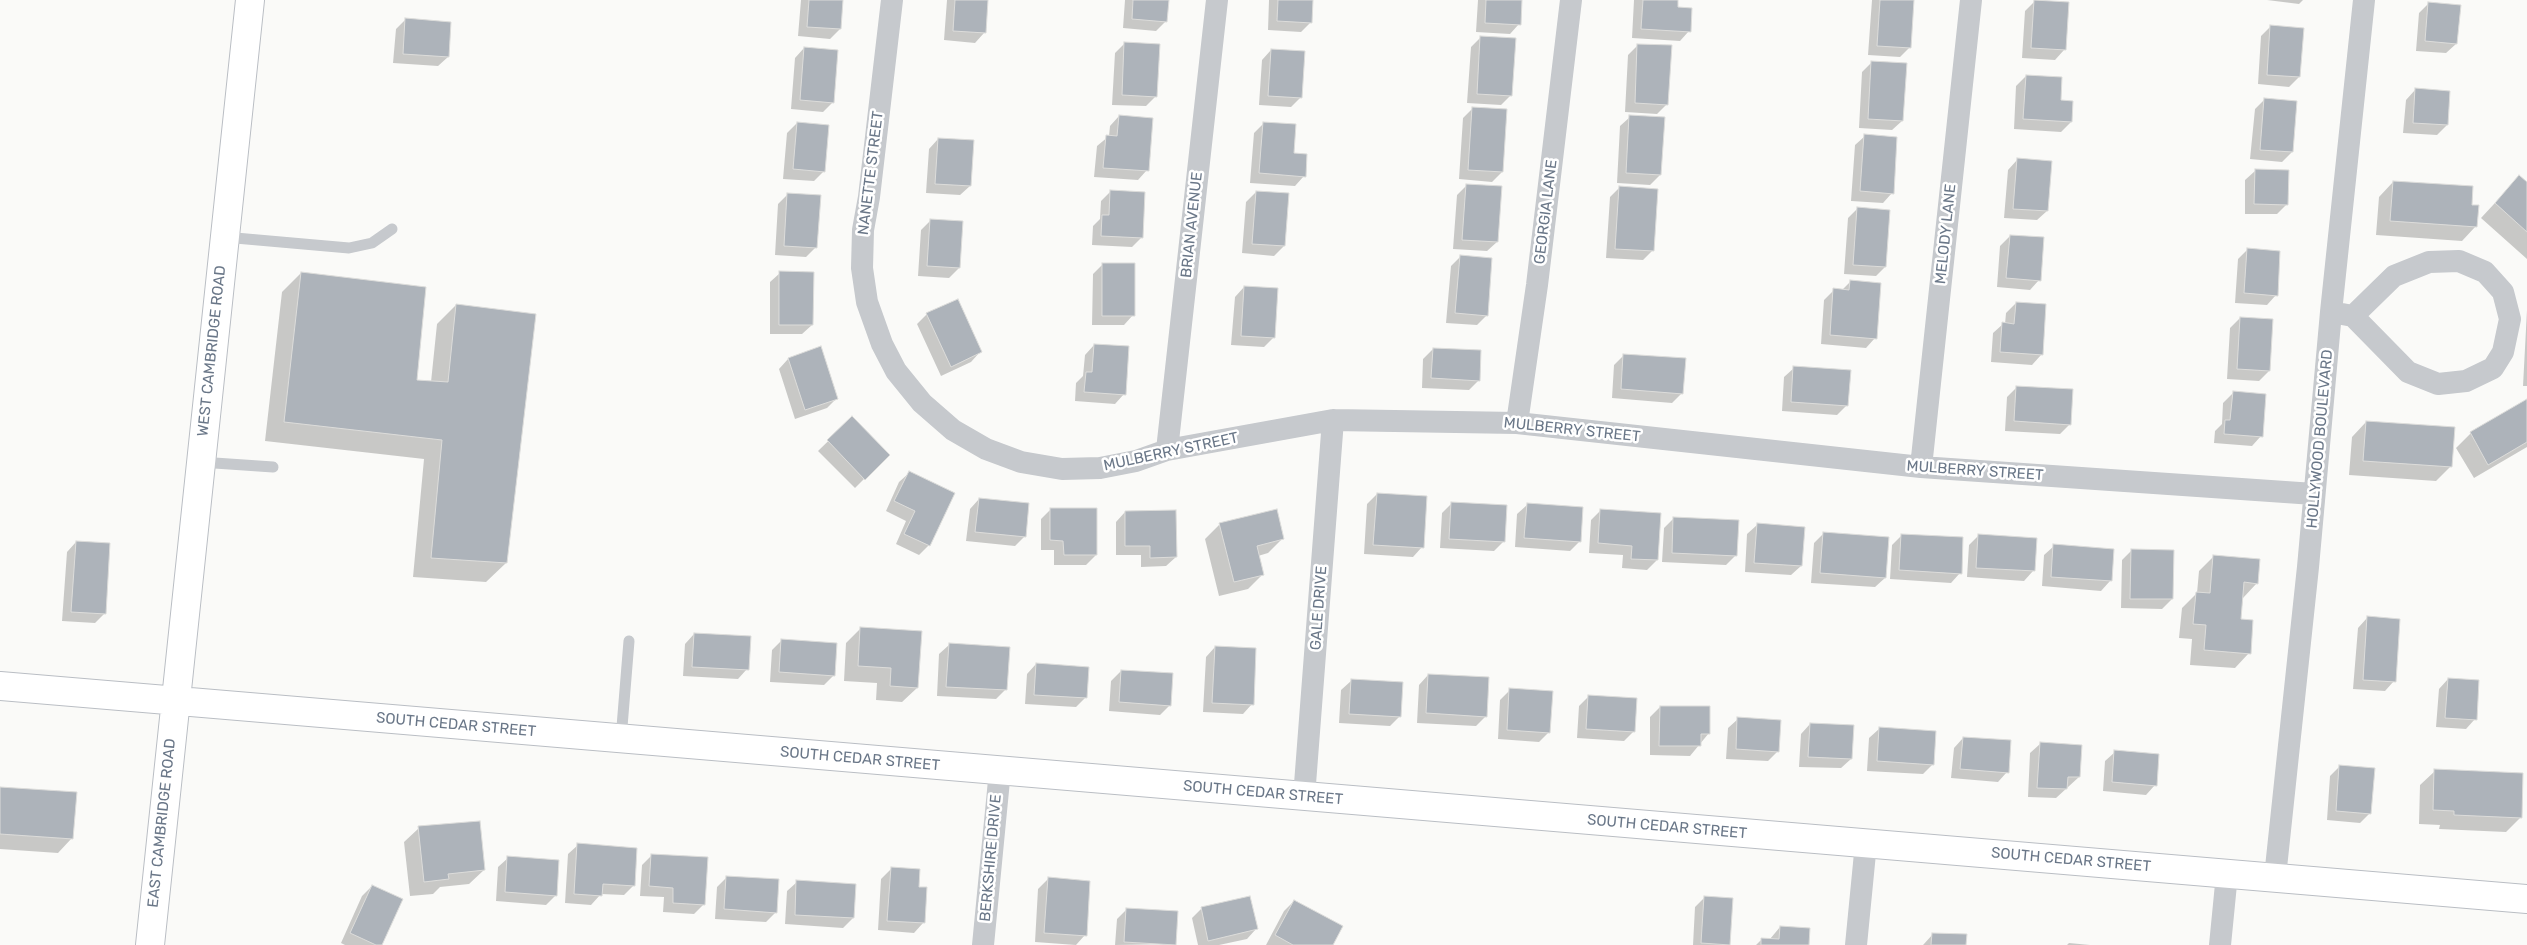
<!DOCTYPE html>
<html>
<head>
<meta charset="utf-8">
<style>
  body { margin:0 }
  canvas { display:block; background:#fafaf8 }
</style>
</head>
<body>
<canvas width="2527" height="945"></canvas>
<script>
const c = document.querySelector('canvas').getContext('2d');
c.lineJoin = 'round';
function fillPath(path, color) {
  c.fillStyle = color;
  c.fill(path, 'evenodd');
}
function poly(rows) {
  const path = new Path2D();
  for (const r of rows) {
    path.moveTo(r[0], r[1]);
    for (let i = 2; i < r.length; i += 2) path.lineTo(r[i], r[i + 1]);
  }
  return path;
}
function stroke(path, color, width, dash) {
  c.strokeStyle = color;
  c.lineWidth = width;
  c.lineCap = dash ? 'butt' : 'round';
  c.setLineDash(dash || []);
  c.stroke(path);
}
function write(font, color, halo, rows, align = 'center') {
  c.font = font + ' Rubik,sans-serif';
  c.lineWidth = 5;
  c.setLineDash([]);
  c.textBaseline = 'middle';
  c.strokeStyle = halo;
  c.fillStyle = color;
  for (const [text, x, y, turn = 0] of rows) {
    c.save();
    c.translate(x, y);
    c.rotate((+turn || 0) * Math.PI / 180);
    c.textAlign = isNaN(turn) ? turn : align;
    if (halo) c.strokeText(text, 0, 0);
    c.fillText(text, 0, 0);
    c.restore();
  }
}
fillPath(poly([
  [801,0,842,0,840,29,830,39,798,36],
  [947,0,986,0,984,33,975,43,944,40],
  [1125,0,1168,0,1166,21,1156,31,1123,28],
  [1269,0,1312,0,1310,23,1301,32,1268,30],
  [1478,0,1521,0,1519,24,1510,34,1476,32],
  [1634,0,1677,0,1677,8,1689,31,1680,41,1632,38],
  [1872,0,1912,0,1910,47,1900,57,1868,55],
  [2267,0,2303,0,2299,4],
  [2035,1,2068,3,2064,50,2055,60,2022,58,2025,11],
  [2429,3,2456,44,2446,53,2416,51,2419,13],
  [406,19,448,57,438,66,393,63,396,29],
  [2271,26,2299,77,2289,87,2258,84,2261,36],
  [1481,37,1511,95,1501,105,1467,103,1471,47],
  [1125,43,1155,97,1146,106,1112,105,1115,53],
  [1638,45,1667,104,1657,114,1625,112,1628,55],
  [804,48,833,102,823,112,791,109,795,58],
  [1271,50,1301,97,1291,107,1259,105,1262,60],
  [1872,62,1902,121,1892,130,1859,128,1862,72],
  [2026,76,2059,101,2071,122,2061,132,2014,129,2016,86],
  [2415,90,2447,125,2437,135,2403,133,2406,100],
  [2264,100,2292,152,2282,162,2250,159,2255,109],
  [1473,108,1502,172,1492,182,1459,179,1463,118],
  [1119,116,1147,170,1138,180,1094,177,1097,146,1109,136,1110,126],
  [1630,117,1660,175,1650,185,1617,183,1620,126],
  [797,123,824,171,814,181,783,179,787,133],
  [1264,123,1293,154,1304,176,1295,186,1250,183,1254,133],
  [1865,136,1892,193,1883,203,1851,201,1855,145],
  [938,139,970,186,960,195,926,193,929,149],
  [2017,160,2047,211,2037,220,2004,218,2008,170],
  [2255,171,2287,204,2277,214,2245,214,2245,180],
  [2519,177,2527,184,2527,259,2481,218],
  [2393,182,2471,206,2476,226,2462,241,2376,235,2379,197],
  [1467,185,1497,242,1487,251,1453,249,1457,195],
  [1620,187,1652,251,1643,260,1606,258,1610,197],
  [1111,191,1141,238,1132,247,1092,245,1093,226,1100,219,1101,201],
  [1256,192,1284,246,1274,256,1242,253,1246,202],
  [788,194,816,247,806,257,775,255,778,204],
  [1857,209,1885,267,1876,276,1844,274,1848,218],
  [931,220,959,268,949,278,918,276,921,230],
  [2010,236,2039,280,2030,290,1997,287,2000,246],
  [2248,249,2276,295,2267,305,2235,303,2238,259],
  [1460,257,1487,315,1477,325,1446,323,1451,266],
  [1103,264,1133,315,1124,325,1092,325,1093,274],
  [301,273,415,381,431,382,437,324,456,305,506,563,486,582,413,577,424,459,265,441,282,292],
  [780,273,812,325,802,334,770,334,770,282],
  [1850,282,1875,338,1866,348,1821,344,1824,300,1834,290,1841,291],
  [1244,287,1274,337,1264,347,1231,345,1235,297],
  [2016,303,2045,305,2041,355,2032,365,1991,362,1993,333,2003,324,2005,324,2006,313],
  [2527,310,2527,386,2523,386],
  [927,314,980,352,971,362,941,376,917,324],
  [2240,318,2272,320,2269,371,2259,381,2227,379,2230,328],
  [1094,345,1124,394,1115,404,1075,401,1076,383,1083,376,1085,355],
  [1433,349,1479,380,1469,390,1422,388,1423,359],
  [1624,355,1682,393,1672,403,1612,398,1614,365],
  [788,359,837,398,827,408,795,419,779,369],
  [1794,368,1847,405,1837,415,1782,411,1784,377],
  [2017,387,2070,424,2060,434,2005,431,2007,397],
  [2233,393,2261,436,2252,446,2214,443,2215,431,2222,424,2223,403],
  [2527,401,2527,447,2474,478,2456,448,2471,433],
  [852,418,888,455,855,488,818,451],
  [2366,422,2451,466,2436,481,2349,475,2352,437],
  [909,473,929,545,919,555,896,544,906,521,886,511,899,482],
  [1377,494,1422,547,1413,557,1364,554,1367,504],
  [979,499,1025,536,1015,546,966,541,970,509],
  [1451,504,1504,541,1494,551,1440,548,1442,513],
  [1527,505,1580,541,1570,551,1515,547,1517,514],
  [1051,509,1096,555,1086,565,1054,565,1054,550,1041,550,1041,519],
  [1601,510,1657,560,1647,570,1622,568,1623,555,1589,553,1591,520],
  [1125,512,1176,557,1166,566,1141,567,1141,555,1116,555,1116,522],
  [1674,518,1736,555,1726,565,1662,562,1664,528],
  [1219,525,1283,538,1268,553,1258,556,1263,574,1248,589,1219,596,1205,539],
  [1757,525,1801,566,1791,575,1745,572,1747,534],
  [1823,534,1885,578,1875,587,1811,583,1814,543],
  [1902,535,1960,573,1951,583,1890,579,1892,545],
  [1979,535,2033,571,2024,581,1967,577,1969,545],
  [76,542,105,613,95,623,62,621,67,552],
  [2054,546,2110,581,2101,591,2042,586,2044,555],
  [2132,550,2172,599,2162,609,2121,608,2122,560],
  [2214,556,2257,583,2243,598,2240,620,2249,653,2235,668,2190,665,2192,639,2179,638,2182,608,2197,593,2199,571],
  [2367,618,2394,681,2385,691,2353,689,2358,628],
  [861,628,917,688,902,702,876,700,877,683,844,681,846,643],
  [694,634,747,669,738,679,683,676,685,644],
  [782,640,834,675,824,685,770,682,772,650],
  [949,645,1006,689,996,699,937,696,939,654],
  [1215,647,1252,704,1243,714,1203,712,1206,657],
  [1036,664,1085,698,1076,707,1025,704,1027,674],
  [1121,671,1170,705,1160,715,1109,711,1111,681],
  [1428,675,1486,716,1476,726,1417,723,1419,685],
  [2448,679,2475,719,2466,729,2436,727,2439,689],
  [1351,681,1400,716,1390,726,1339,723,1341,690],
  [1510,690,1549,732,1539,742,1498,739,1500,700],
  [1589,696,1634,731,1624,741,1577,738,1579,706],
  [1660,707,1709,733,1690,756,1650,755,1650,717],
  [1738,719,1778,751,1768,761,1726,759,1728,728],
  [1810,724,1851,759,1841,768,1799,767,1801,734],
  [1879,729,1933,764,1923,774,1867,771,1869,738],
  [1963,738,2007,772,1998,782,1951,778,1954,748],
  [2040,744,2079,777,2056,798,2028,797,2030,753],
  [2115,752,2155,785,2146,795,2103,791,2105,761],
  [2340,766,2370,813,2360,823,2327,820,2330,776],
  [2435,771,2521,817,2506,832,2439,829,2440,825,2419,824,2420,785],
  [0,788,72,838,58,853,0,849],
  [419,828,484,870,469,884,440,887,433,894,410,896,404,842],
  [578,845,634,885,624,895,601,894,591,905,565,903,568,854],
  [652,855,704,904,694,914,663,912,664,897,640,896,642,865],
  [508,858,556,895,546,905,496,901,498,867],
  [891,869,918,888,925,888,923,923,914,933,878,930,881,879],
  [727,877,776,912,766,922,715,919,717,887],
  [1048,879,1085,935,1076,945,1035,942,1038,889],
  [797,882,853,918,843,928,785,924,787,891],
  [372,886,380,945,345,945,341,943,362,896],
  [1705,897,1729,945,1693,945,1695,907],
  [1294,901,1332,945,1266,945,1284,911],
  [1202,908,1256,929,1247,939,1219,945,1198,945,1192,918],
  [1127,909,1174,944,1115,945,1117,919],
  [1780,927,1808,945,1756,945,1762,939,1770,939],
  [1933,934,1965,945,1923,945],
  [2069,943,2090,945,2067,945]
]), '#0003');
const building = poly([
  [809,0,843,0,841,29,807,27,809,0],
  [955,0,988,0,986,33,953,31,955,0],
  [1133,0,1169,0,1167,22,1132,19,1133,0],
  [1278,0,1313,0,1312,23,1277,21,1278,0],
  [1486,0,1522,0,1521,25,1485,23,1486,0],
  [1643,0,1678,0,1678,7,1692,8,1691,32,1641,29,1643,0],
  [1880,0,1914,0,1911,48,1877,46,1880,0],
  [2034,0,2069,2,2066,50,2031,48,2034,0],
  [2428,2,2461,5,2457,44,2425,41,2428,2],
  [405,18,451,22,449,57,403,54,405,18],
  [2270,25,2304,28,2300,77,2267,75,2270,25],
  [1480,36,1516,38,1512,96,1477,94,1480,36],
  [1124,42,1160,44,1157,97,1122,95,1124,42],
  [1637,44,1672,45,1668,105,1635,103,1637,44],
  [804,47,838,50,834,103,800,100,804,47],
  [1271,49,1305,51,1302,98,1268,96,1271,49],
  [1871,61,1907,63,1903,121,1868,119,1871,61],
  [2026,75,2062,77,2061,100,2073,101,2072,122,2023,119,2026,75],
  [2415,88,2450,91,2448,125,2413,123,2415,88],
  [2264,98,2297,101,2293,152,2260,150,2264,98],
  [1472,107,1507,109,1503,172,1468,170,1472,107],
  [1119,115,1153,118,1149,171,1103,168,1106,135,1117,136,1119,115],
  [1629,115,1665,117,1661,175,1626,173,1629,115],
  [797,122,829,125,825,172,793,169,797,122],
  [1263,122,1296,124,1294,153,1307,154,1306,177,1259,173,1263,122],
  [1864,134,1897,137,1894,194,1860,191,1864,134],
  [938,138,974,140,971,186,935,184,938,138],
  [2017,158,2052,161,2048,211,2013,209,2017,158],
  [2255,169,2289,170,2288,205,2254,204,2255,169],
  [2519,175,2527,182,2527,232,2495,203,2519,175],
  [2393,181,2473,186,2472,205,2479,205,2477,227,2390,221,2393,181],
  [1466,184,1502,186,1498,242,1462,240,1466,184],
  [1619,186,1658,189,1654,251,1615,249,1619,186],
  [1110,190,1145,192,1143,238,1101,236,1102,215,1109,215,1110,190],
  [1256,191,1289,193,1285,246,1252,244,1256,191],
  [787,193,821,195,817,248,784,246,787,193],
  [1857,207,1890,210,1886,267,1853,265,1857,207],
  [930,219,963,221,960,268,927,266,930,219],
  [2010,235,2044,237,2041,281,2006,278,2010,235],
  [2247,248,2280,251,2278,296,2244,293,2247,248],
  [1460,255,1492,258,1488,316,1455,313,1460,255],
  [1102,263,1135,263,1135,316,1102,316,1102,263],
  [779,271,814,272,813,325,779,325,779,271],
  [301,272,426,287,417,380,448,382,456,304,536,314,507,563,431,558,442,440,284,422,301,272],
  [1850,280,1881,283,1877,339,1830,335,1833,288,1849,290,1850,280],
  [1244,286,1278,288,1275,338,1241,336,1244,286],
  [958,299,982,352,951,367,926,313,958,299],
  [2016,302,2046,304,2043,355,2000,352,2002,322,2014,324,2016,302],
  [2240,317,2273,319,2270,371,2237,369,2240,317],
  [1094,344,1129,346,1126,395,1084,392,1086,372,1092,372,1094,344],
  [821,346,838,399,805,410,788,358,821,346],
  [1433,348,1481,350,1480,381,1431,378,1433,348],
  [1623,354,1686,358,1683,394,1621,389,1623,354],
  [1793,366,1851,370,1848,406,1791,402,1793,366],
  [2016,386,2073,389,2071,425,2014,421,2016,386],
  [2233,391,2266,394,2263,437,2224,434,2225,420,2230,420,2233,391],
  [2527,399,2527,442,2488,465,2470,432,2527,399],
  [852,416,890,455,865,480,827,440,852,416],
  [2366,421,2455,427,2452,467,2363,461,2366,421],
  [909,471,955,493,930,546,904,534,915,511,894,501,909,471],
  [1377,493,1427,496,1424,548,1373,545,1377,493],
  [979,498,1029,503,1026,537,975,532,979,498],
  [1451,502,1507,505,1505,542,1449,539,1451,502],
  [1527,503,1583,507,1581,542,1524,538,1527,503],
  [1050,508,1097,508,1097,555,1064,555,1063,541,1050,540,1050,508],
  [1277,509,1284,539,1257,546,1264,575,1234,582,1219,523,1277,509],
  [1600,509,1661,513,1658,560,1631,559,1632,546,1598,543,1600,509],
  [1176,510,1177,557,1150,558,1150,546,1125,546,1125,511,1176,510],
  [1673,517,1739,520,1737,556,1672,553,1673,517],
  [1757,523,1805,527,1802,566,1754,563,1757,523],
  [1823,532,1889,537,1886,578,1820,573,1823,532],
  [1901,534,1963,537,1962,574,1899,570,1901,534],
  [1978,534,2037,538,2035,571,1976,568,1978,534],
  [76,541,110,543,106,614,71,612,76,541],
  [2053,544,2114,549,2112,581,2051,577,2053,544],
  [2131,549,2174,550,2173,599,2130,599,2131,549],
  [2213,555,2260,559,2258,584,2244,582,2241,619,2253,620,2251,654,2204,650,2206,625,2193,624,2196,592,2210,593,2213,555],
  [2367,616,2400,619,2396,682,2363,680,2367,616],
  [860,627,922,631,918,688,890,686,891,668,858,666,860,627],
  [694,633,751,636,749,670,692,667,694,633],
  [781,639,837,643,835,676,779,672,781,639],
  [949,643,1010,647,1007,690,946,687,949,643],
  [1215,646,1256,648,1254,705,1212,703,1215,646],
  [1036,663,1089,667,1087,698,1034,695,1036,663],
  [1121,670,1173,673,1171,706,1119,702,1121,670],
  [1428,674,1489,677,1487,717,1426,713,1428,674],
  [2448,678,2479,680,2477,720,2445,718,2448,678],
  [1351,679,1403,682,1401,717,1349,714,1351,679],
  [1509,688,1553,691,1550,733,1507,730,1509,688],
  [1588,695,1637,698,1635,732,1586,729,1588,695],
  [1660,706,1710,706,1710,734,1701,734,1701,746,1659,746,1660,706],
  [1737,717,1781,720,1779,752,1736,749,1737,717],
  [1810,723,1854,725,1852,759,1808,757,1810,723],
  [1879,727,1936,731,1934,765,1877,761,1879,727],
  [1963,737,2011,740,2009,773,1960,769,1963,737],
  [2040,742,2082,745,2080,777,2068,777,2067,789,2037,788,2040,742],
  [2114,750,2159,754,2157,786,2112,782,2114,750],
  [2339,765,2375,768,2371,814,2336,811,2339,765],
  [2434,769,2523,773,2522,818,2454,815,2454,811,2433,810,2434,769],
  [0,787,77,792,73,839,0,834,0,787],
  [480,821,485,870,448,874,449,879,424,882,418,826,480,821],
  [577,843,637,848,635,886,603,884,602,896,574,894,577,843],
  [651,854,708,857,705,905,673,903,673,888,649,886,651,854],
  [507,856,559,860,557,896,505,892,507,856],
  [891,867,920,869,919,887,927,887,925,923,887,921,891,867],
  [726,876,779,879,777,913,724,909,726,876],
  [1048,877,1090,881,1087,936,1044,933,1048,877],
  [796,880,856,884,854,918,795,915,796,880],
  [372,885,403,899,382,945,376,945,350,933,372,885],
  [1250,896,1258,929,1208,941,1201,907,1250,896],
  [1704,896,1733,898,1730,945,1701,943,1704,896],
  [1294,900,1343,926,1333,945,1293,945,1275,935,1294,900],
  [1126,908,1178,911,1176,945,1124,942,1126,908],
  [1780,926,1810,928,1809,945,1761,945,1761,938,1779,939,1780,926],
  [1932,933,1967,934,1966,945,1931,945,1932,933]
]);
fillPath(building, '#adb3ba');
stroke(building, '#dcdcda', 1);
const secondary = poly([
  [0,686,2527,899],
  [150,945,250,0]
]);
stroke(secondary, '#babec4', 30);
stroke(poly([
  [224,237,349,248,372,243,392,229],
  [200,462,273,467],
  [621,739,629,641]
]), '#c6c9cd', 11);
stroke(poly([
  [892,0,869,197,863,230,862,268,867,302,882,344,896,371,922,403,953,430,986,449,1021,462,1062,469,1100,468,1136,461,1167,450,1333,420,1517,423,1921,467,2314,494],
  [2331,312,2353,316,2408,372,2438,384,2466,381,2493,368,2503,352,2510,319,2503,292,2485,272,2459,261,2429,262,2394,276,2353,316],
  [1517,423,1537,285,1571,0],
  [1167,450,1217,0],
  [1921,467,1971,0],
  [1304,797,1333,420],
  [2275,877,2308,567,2331,312,2364,0],
  [983,945,1000,770],
  [1856,945,1866,843],
  [2220,945,2227,874]
]), '#c6c9cd', 22);
stroke(secondary, '#fff', 28);
write('15px', '#6a7788', '#fff', [
  ["NANETTE STREET",871,173,-83],
  ["GEORGIA LANE",1546,212,-83],
  ["BRIAN AVENUE",1192,225,-84],
  ["MELODY LANE",1946,234,-84],
  ["WEST CAMBRIDGE ROAD",212,351,-84],
  ["MULBERRY STREET",1572,430,6],
  ["HOLLYWOOD BOULEVARD",2320,439,-85],
  ["MULBERRY STREET",1171,452,-12],
  ["MULBERRY STREET",1975,471,4],
  ["GALE DRIVE",1319,608,-86],
  ["SOUTH CEDAR STREET",456,725,5],
  ["SOUTH CEDAR STREET",860,759,5],
  ["SOUTH CEDAR STREET",1263,793,5],
  ["EAST CAMBRIDGE ROAD",162,823,-84],
  ["SOUTH CEDAR STREET",1667,827,5],
  ["BERKSHIRE DRIVE",991,858,-85],
  ["SOUTH CEDAR STREET",2071,860,5]
]);
</script>
</body>
</html>
